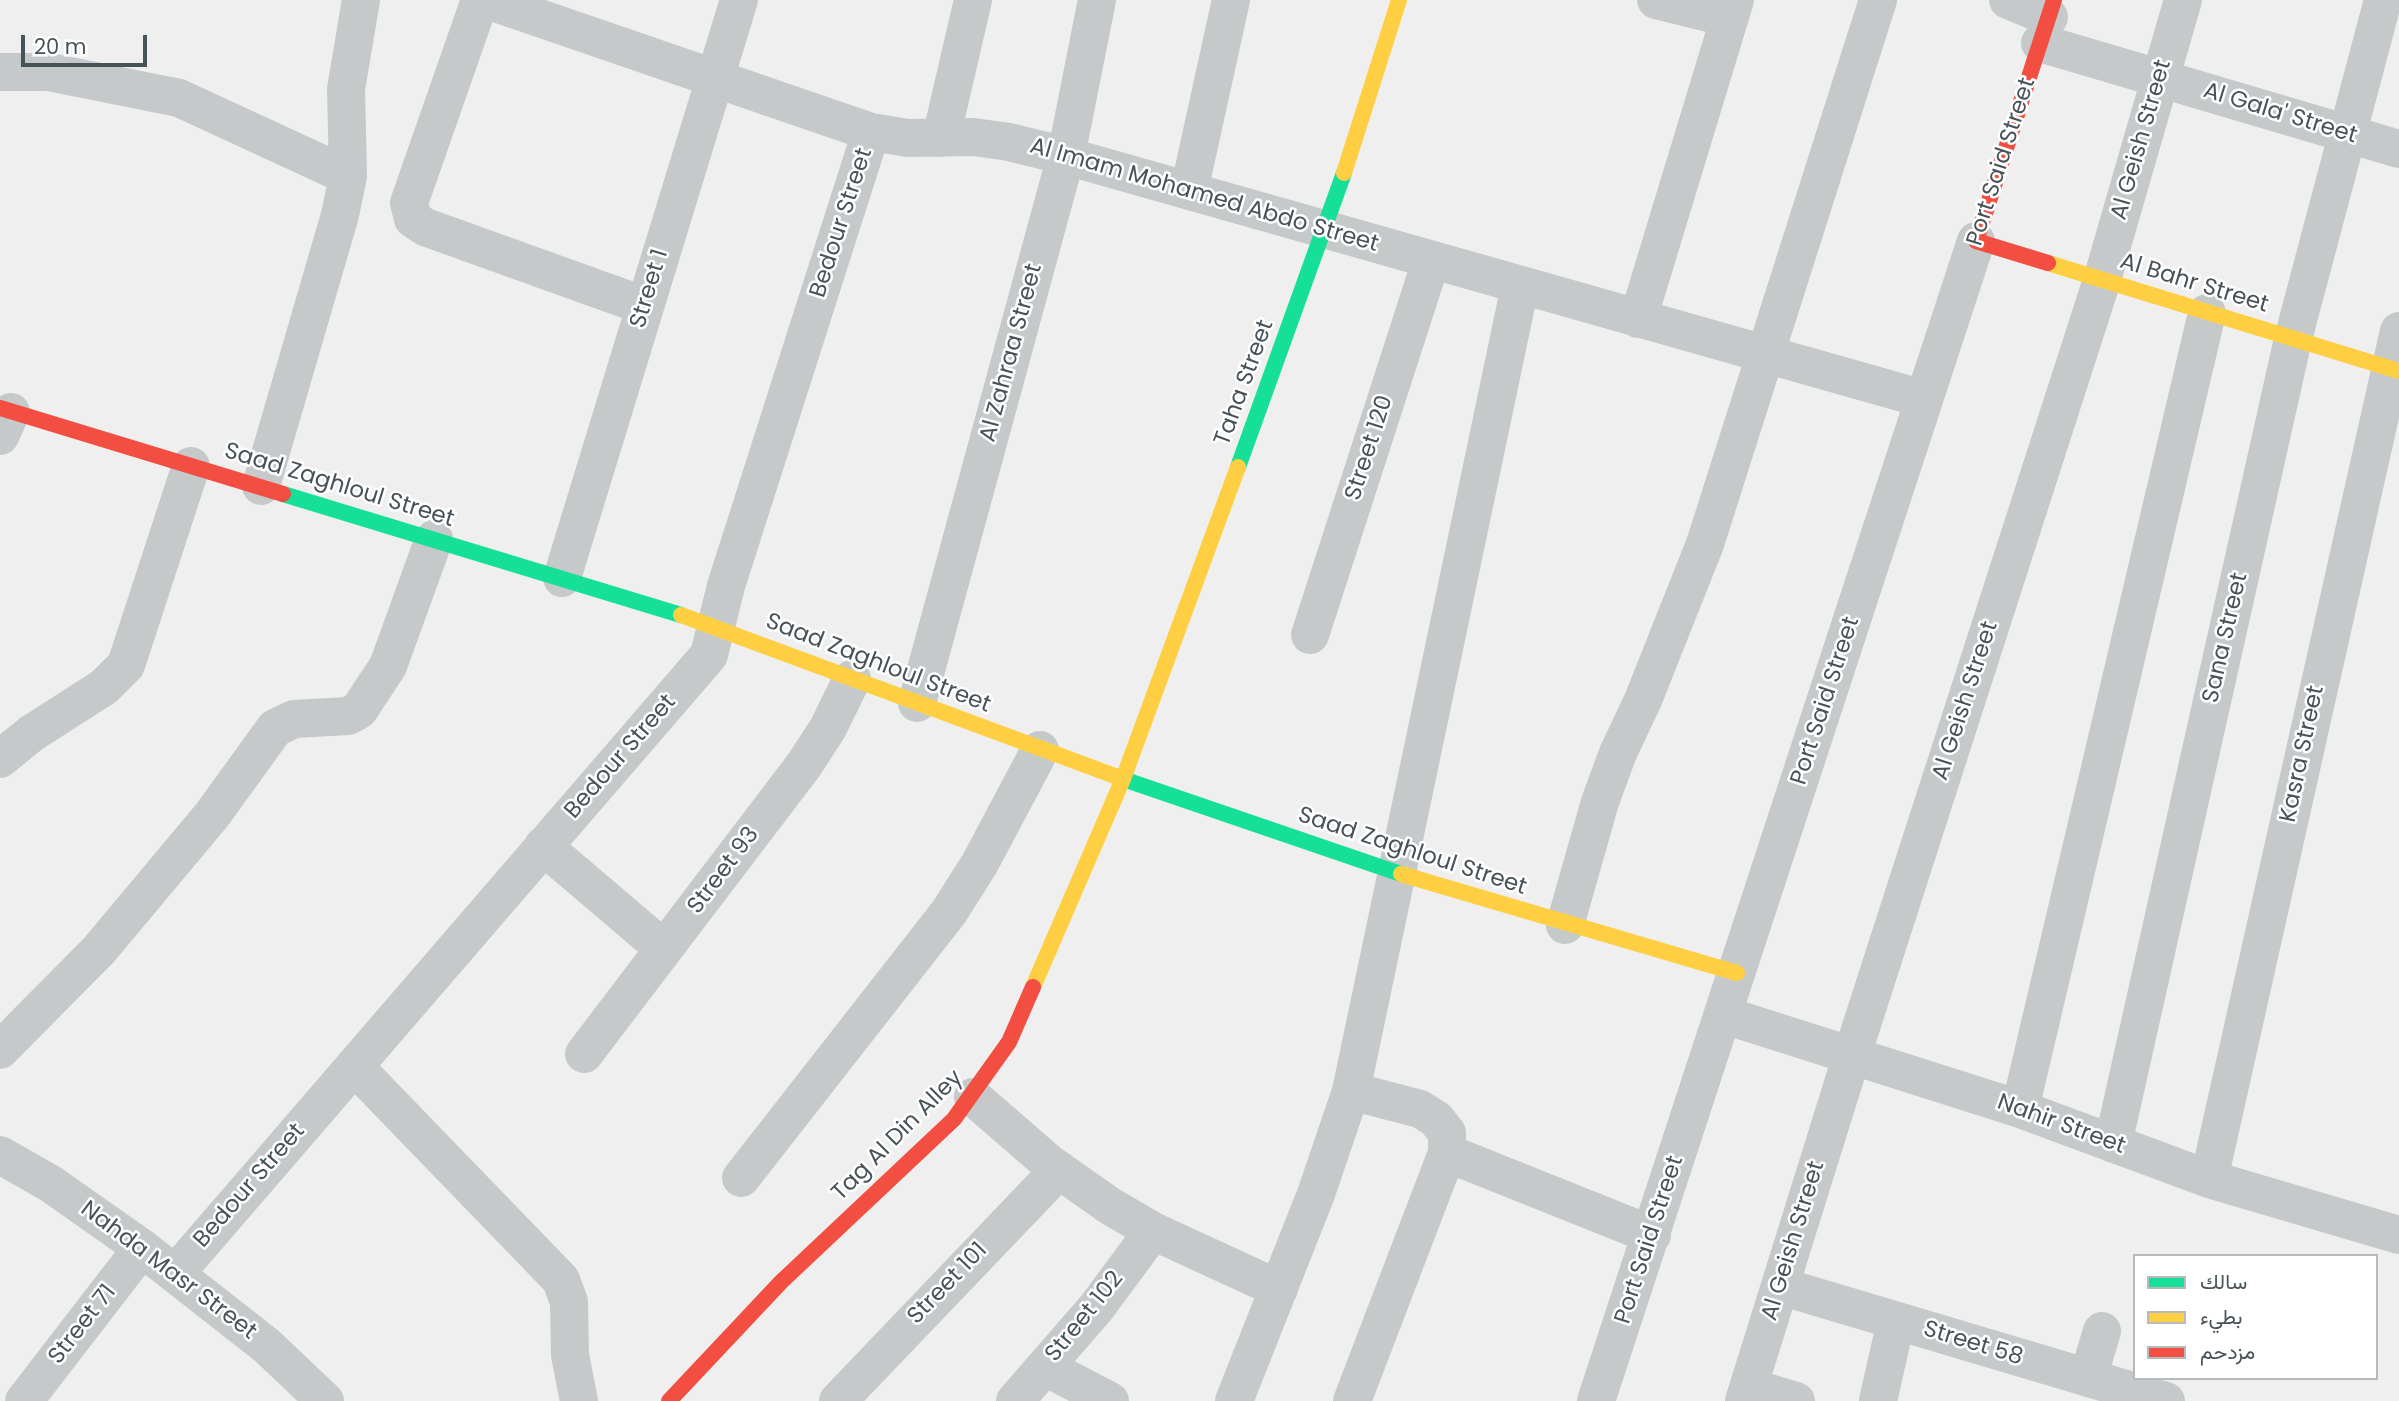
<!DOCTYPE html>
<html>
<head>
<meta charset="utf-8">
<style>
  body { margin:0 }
  #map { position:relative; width:2399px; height:1401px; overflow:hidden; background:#efefef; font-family:Poppins,Vazirmatn,sans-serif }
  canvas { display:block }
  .legend { position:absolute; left:2133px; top:1254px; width:245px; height:126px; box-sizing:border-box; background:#fff; border:2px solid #b6babd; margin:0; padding:9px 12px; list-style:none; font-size:21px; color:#485359 }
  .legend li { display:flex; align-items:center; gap:14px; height:35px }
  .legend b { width:35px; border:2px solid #b6babd }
  .scale { position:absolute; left:21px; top:35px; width:126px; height:32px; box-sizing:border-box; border:4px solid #485359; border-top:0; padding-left:9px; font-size:21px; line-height:24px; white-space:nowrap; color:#485359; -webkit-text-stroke:5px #fff; paint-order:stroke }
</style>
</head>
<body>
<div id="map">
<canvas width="2399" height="1401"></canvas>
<ul class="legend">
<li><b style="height:9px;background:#16e098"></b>سالك</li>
<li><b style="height:9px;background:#ffcf43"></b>بطيء</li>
<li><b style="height:9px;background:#f24e42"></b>مزدحم</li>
</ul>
<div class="scale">20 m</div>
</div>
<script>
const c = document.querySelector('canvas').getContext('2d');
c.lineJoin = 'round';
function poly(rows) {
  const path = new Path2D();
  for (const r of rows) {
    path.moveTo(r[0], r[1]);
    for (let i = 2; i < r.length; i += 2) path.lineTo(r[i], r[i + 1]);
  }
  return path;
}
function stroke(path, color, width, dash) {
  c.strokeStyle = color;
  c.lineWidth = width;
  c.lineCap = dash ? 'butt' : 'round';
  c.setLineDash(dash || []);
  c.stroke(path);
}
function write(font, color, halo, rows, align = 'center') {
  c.font = font + ' Poppins,sans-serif';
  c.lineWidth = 5;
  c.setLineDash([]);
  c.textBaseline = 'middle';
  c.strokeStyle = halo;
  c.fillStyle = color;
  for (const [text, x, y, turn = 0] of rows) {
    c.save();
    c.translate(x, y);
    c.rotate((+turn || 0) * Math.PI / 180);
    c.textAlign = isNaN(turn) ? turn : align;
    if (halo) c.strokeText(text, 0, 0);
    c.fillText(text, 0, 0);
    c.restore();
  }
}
stroke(poly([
  [480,0,409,203,413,219,425,227,645,306],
  [487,0,871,132,908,138,974,137,1009,142,1066,156,1924,399],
  [1656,0,1729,18],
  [2008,0,2049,17],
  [2040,43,2399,149],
  [0,72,49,72,179,98,348,176],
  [941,138,973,0],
  [1189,191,1231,0],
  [1638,319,1735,0],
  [0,436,11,412],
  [261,486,340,215,348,176,346,89,361,0],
  [562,578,739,0],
  [1310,635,1431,261],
  [917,703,1066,156,1097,0],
  [0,759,32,733,104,687,126,665,191,466],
  [543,846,664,949],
  [1565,925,1600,802,1618,753,1643,700,1705,544,1878,0],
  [1724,1015,2020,1109,2209,1179,2399,1235],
  [0,1050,99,950,212,815,275,728,294,719,348,716,359,710,388,666,434,539],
  [584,1054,804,765,828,728,852,679],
  [354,1066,561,1280,569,1302,570,1355,579,1401],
  [1351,1091,1420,1109,1436,1119,1447,1133,1447,1153,1352,1401],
  [973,1097,1049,1163,1110,1206,1153,1231,1279,1289],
  [2020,1109,2207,313],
  [2113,1144,2293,339,2383,0],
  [1447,1153,1652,1235],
  [0,1155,51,1184,142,1248,267,1346,325,1401],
  [741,1178,949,912,980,863,1040,750],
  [2209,1179,2399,331],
  [175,1274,709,655,726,586,871,132],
  [1780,1286,2166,1401],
  [1045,1367,1110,1401],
  [2088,1378,2102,1331],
  [1749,1387,1796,1401],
  [24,1401,142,1248],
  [838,1401,1059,1170],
  [1015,1401,1096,1308,1153,1231],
  [1234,1401,1316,1194,1351,1091,1520,286],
  [1596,1401,1976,241],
  [1744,1401,1852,1055,2102,280,2183,0],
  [1878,1401,1896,1321]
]), '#c6c9ca', 38);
stroke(poly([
  [1238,467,1344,173],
  [283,494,681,615],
  [1123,779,1401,874]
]), '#16e098', 16);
stroke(poly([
  [1344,173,1399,0],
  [2048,263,2399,371],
  [681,615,1123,779],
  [1401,874,1737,973],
  [1033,987,1123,779,1238,467]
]), '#ffcf43', 16);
stroke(poly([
  [2048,263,1976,241,2054,0],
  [0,408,283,494],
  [669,1401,781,1282,954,1119,1009,1042,1033,987]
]), '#f24e42', 16);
write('23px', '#485359', '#fff', [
  ["Al Gala' Street",2280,114,17],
  ["Al Geish Street",2142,140,-74],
  ["Port Said Street",2002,162,-72],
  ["Al Imam Mohamed Abdo Street",1204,196,16],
  ["Bedour Street",842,223,-72],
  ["Al Bahr Street",2194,284,17],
  ["Street 1",650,289,-73],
  ["Al Zahraa Street",1012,353,-75],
  ["Taha Street",1245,383,-70],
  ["Street 120",1370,448,-72],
  ["Saad Zaghloul Street",339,486,17],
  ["Sana Street",2226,638,-77],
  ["Saad Zaghloul Street",878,664,21],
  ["Port Said Street",1826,701,-72],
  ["Al Geish Street",1966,701,-72],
  ["Kasra Street",2303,754,-78],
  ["Bedour Street",621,757,-49],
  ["Saad Zaghloul Street",1412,852,18],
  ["Street 93",724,871,-53],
  ["Nahir Street",2061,1125,20],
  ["Tag Al Din Alley",898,1136,-45],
  ["Bedour Street",250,1186,-49],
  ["Port Said Street",1650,1240,-72],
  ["Al Geish Street",1794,1241,-73],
  ["Nahda Masr Street",168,1271,37],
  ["Street 101",948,1284,-46],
  ["Street 102",1085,1317,-51],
  ["Street 71",83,1325,-52],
  ["Street 58",1973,1344,17]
]);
</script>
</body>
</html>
